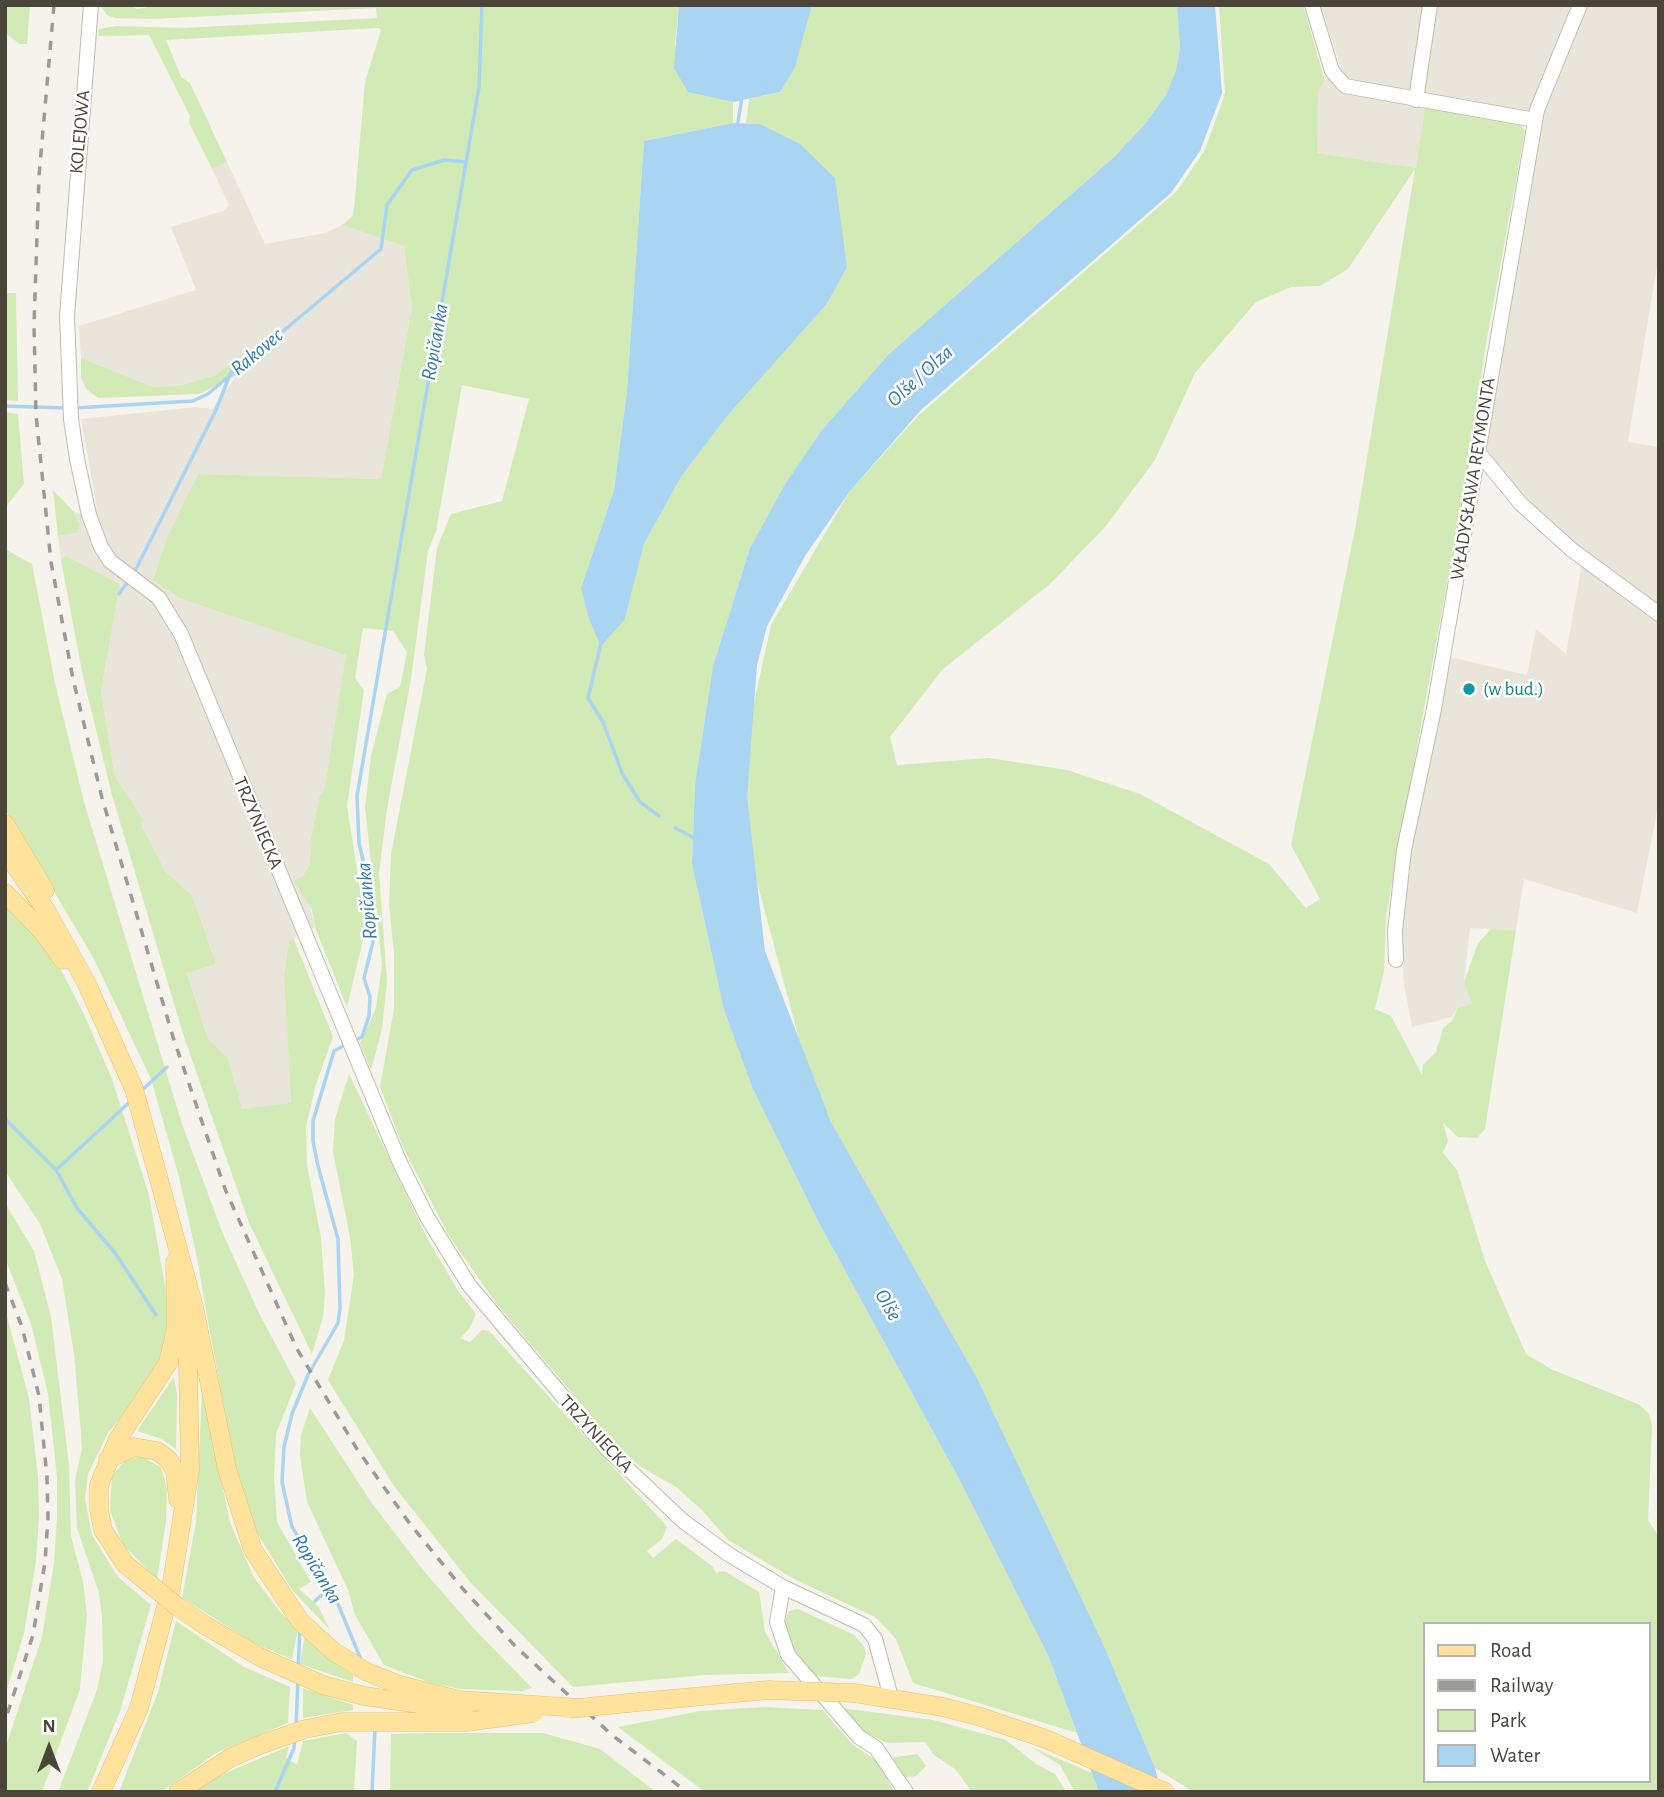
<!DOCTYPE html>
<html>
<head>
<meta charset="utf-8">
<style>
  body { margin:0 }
  #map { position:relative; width:1664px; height:1797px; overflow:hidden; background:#f6f3ec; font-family:"Alegreya Sans",sans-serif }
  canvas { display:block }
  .frame { position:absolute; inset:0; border:7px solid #4b4439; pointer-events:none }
  .legend { position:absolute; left:1423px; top:1622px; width:228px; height:161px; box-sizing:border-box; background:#fff; border:2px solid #b7b4b0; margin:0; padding:9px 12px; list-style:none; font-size:21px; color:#4b4439 }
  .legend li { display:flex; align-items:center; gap:14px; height:35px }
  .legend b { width:35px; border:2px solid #b7b4b0 }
  .north { position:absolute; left:14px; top:1713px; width:70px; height:70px; -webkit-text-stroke:5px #fff; paint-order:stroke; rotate:0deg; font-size:19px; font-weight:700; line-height:28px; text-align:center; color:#4b4439 }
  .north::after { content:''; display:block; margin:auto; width:24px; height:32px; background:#4b4439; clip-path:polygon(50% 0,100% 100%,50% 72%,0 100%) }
</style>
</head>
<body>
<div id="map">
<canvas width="1664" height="1797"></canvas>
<div class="frame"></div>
<ul class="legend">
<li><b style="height:9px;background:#ffe39c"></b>Road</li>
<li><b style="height:9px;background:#9a9a9a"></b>Railway</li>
<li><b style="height:19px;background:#d2eab5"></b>Park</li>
<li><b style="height:19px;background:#a9d4f2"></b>Water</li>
</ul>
<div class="north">N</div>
</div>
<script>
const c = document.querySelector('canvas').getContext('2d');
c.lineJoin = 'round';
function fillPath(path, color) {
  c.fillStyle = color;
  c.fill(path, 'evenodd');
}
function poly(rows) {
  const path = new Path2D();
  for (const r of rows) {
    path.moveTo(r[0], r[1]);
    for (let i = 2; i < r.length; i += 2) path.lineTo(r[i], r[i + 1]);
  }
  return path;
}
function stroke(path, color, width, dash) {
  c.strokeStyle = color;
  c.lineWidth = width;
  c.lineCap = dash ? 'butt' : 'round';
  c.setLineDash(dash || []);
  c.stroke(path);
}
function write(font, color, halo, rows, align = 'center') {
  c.font = font + ' "Alegreya Sans",sans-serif';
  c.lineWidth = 5;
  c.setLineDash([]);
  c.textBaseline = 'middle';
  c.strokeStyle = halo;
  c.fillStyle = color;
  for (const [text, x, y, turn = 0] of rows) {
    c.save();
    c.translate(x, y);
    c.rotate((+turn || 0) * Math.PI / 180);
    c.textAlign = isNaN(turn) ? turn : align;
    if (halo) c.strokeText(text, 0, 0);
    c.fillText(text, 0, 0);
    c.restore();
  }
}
fillPath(poly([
  [1320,5,1659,5,1659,253,1628,442,1659,447,1659,801,1637,913,1524,879,1516,930,1470,928,1464,982,1472,1005,1458,1008,1452,1017,1412,1027,1404,984,1400,926,1406,881,1410,875,1410,853,1450,657,1527,675,1536,629,1566,654,1584,552,1526,498,1484,447,1499,348,1544,115,1427,97,1416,168,1316,153,1318,91,1332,71,1341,68],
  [227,162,265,244,325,233,342,225,404,246,412,307,381,479,198,474,167,537,153,580,179,598,347,655,324,791,320,794,311,838,310,864,302,877,315,927,289,941,284,976,291,1104,242,1110,228,1058,208,1039,187,972,216,964,192,895,166,872,142,827,143,819,115,777,101,691,120,584,66,556,61,560,58,536,76,533,80,525,74,512,89,515,97,507,81,419,196,407,212,409,237,375,262,355,233,363,215,375,183,385,153,387,81,358,79,326,196,290,171,227,223,211,229,205,212,169]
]), '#eae5da');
fillPath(poly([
  [5,5,30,5,27,44,20,44,5,33],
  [100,5,134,5,136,9,145,8,144,5,679,5,675,44,689,92,733,102,733,123,644,141,627,391,614,490,581,588,625,619,644,544,681,477,728,415,826,305,760,124,746,123,749,99,780,92,795,68,812,5,1177,5,1180,48,1176,70,1166,95,1145,124,1114,157,888,355,821,431,785,484,750,548,713,666,695,784,692,864,724,1010,752,1087,819,1223,959,1479,1048,1655,1077,1733,913,1683,896,1639,875,1617,794,1579,728,1540,702,1510,676,1487,641,1467,615,1444,496,1303,449,1236,403,1147,380,1087,394,1009,394,953,389,905,391,854,427,669,424,655,437,548,451,514,502,501,529,399,462,385,436,531,428,551,411,679,387,809,379,873,387,981,382,1029,371,1070,360,1044,376,1008,382,964,365,807,371,756,387,694,400,687,407,652,393,631,363,628,355,678,364,690,347,806,366,928,347,1007,315,927,312,910,294,881,302,877,310,864,311,838,320,794,324,791,346,655,179,598,153,580,167,537,198,474,381,479,412,307,404,246,342,225,352,217,354,209,365,82,381,30,379,28,166,40,181,77,190,83,227,162,212,169,189,123,190,116,149,35,98,36,99,29,116,26,184,28,377,18,376,8,152,19,115,18,107,15],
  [1219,5,1303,5,1325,81,1318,91,1317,153,1416,168,1425,108,1519,123,1525,131,1485,349,1468,469,1386,916,1384,971,1375,1009,1391,1016,1422,1075,1423,1065,1436,1052,1443,1028,1452,1021,1458,1008,1472,1004,1464,982,1478,943,1491,929,1516,930,1485,1129,1477,1138,1458,1137,1443,1123,1448,1141,1443,1153,1457,1170,1485,1261,1526,1354,1551,1369,1640,1405,1649,1414,1652,1425,1648,1520,1659,1537,1659,1792,1194,1792,1155,1768,1105,1648,976,1376,831,1122,802,1050,734,796,771,625,850,491,918,416,1177,191,1205,150,1225,93],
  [1415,169,1356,524,1291,845,1320,899,1306,908,1269,864,1140,794,1067,770,989,758,897,765,890,737,943,669,1050,584,1106,526,1155,460,1195,373,1256,302,1291,287,1320,286,1348,269],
  [1424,1624,1648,1624,1648,1781,1424,1781],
  [5,293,16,293,18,401,5,400],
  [256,346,262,355,237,375,199,394,98,398,86,389,81,377,81,358,153,387,183,385,215,375],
  [5,412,18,414,24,484,5,508],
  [53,490,74,512,80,525,76,533,58,536],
  [5,549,32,564,55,683,84,802,182,1124,223,1234,259,1313,296,1383,276,1434,274,1477,277,1522,311,1582,299,1589,318,1606,330,1630,293,1591,259,1536,254,1532,237,1482,196,1253,179,1177,151,1079,94,959,5,809],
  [66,556,120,584,101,691,115,777,143,819,142,827,166,872,192,895,216,964,187,973,208,1039,228,1058,242,1109,291,1103,284,976,289,941,293,937,333,1037,316,1084,306,1127,307,1165,321,1238,325,1293,323,1317,312,1354,249,1223,183,1034,112,795,83,677,61,560],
  [5,902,44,946,60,968,83,1012,112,1079,149,1195,167,1297,167,1326,160,1361,142,1392,108,1433,88,1474,85,1499,92,1535,117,1576,151,1605,120,1711,87,1792,58,1792,97,1690,103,1661,102,1617,99,1593,77,1528,75,1480,82,1449,81,1433,74,1354,62,1279,40,1224,5,1171],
  [349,1074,426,1236,457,1289,476,1314,469,1329,460,1338,470,1342,482,1330,489,1331,662,1521,667,1527,662,1539,647,1551,653,1558,676,1539,712,1566,717,1574,719,1571,726,1572,759,1592,765,1632,789,1673,705,1675,573,1687,470,1582,394,1486,328,1380,344,1340,354,1275,350,1237,333,1152,335,1119],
  [5,1203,34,1251,51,1317,69,1465,71,1536,83,1582,87,1615,80,1689,42,1792,5,1792,5,1749,42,1637,54,1563,57,1518,57,1477,48,1394,31,1324,5,1258],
  [5,1309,29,1398,38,1477,39,1517,36,1561,24,1633,5,1696],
  [174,1377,177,1395,176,1449,162,1439,137,1431],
  [202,1390,230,1522,253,1576,280,1612,298,1629,292,1659,254,1643,182,1598,196,1522],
  [310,1408,371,1502,423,1570,477,1632,532,1688,522,1691,460,1689,431,1683,384,1665,355,1615,348,1590,307,1502,300,1456,301,1435],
  [141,1456,161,1467,167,1488,166,1522,157,1579,123,1545,110,1510,112,1476,125,1461],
  [798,1609,854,1635,863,1645,866,1654,859,1674,852,1679,813,1676,806,1669,787,1639,784,1623,789,1611],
  [176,1621,244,1667,290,1687,288,1723,216,1753,161,1792,119,1792,158,1692],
  [305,1635,353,1672,353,1682,300,1664],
  [303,1688,353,1705,353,1710,303,1718],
  [764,1707,823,1710,852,1744,878,1762,894,1792,705,1792,618,1727,700,1711],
  [840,1708,933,1720,1006,1740,1036,1764,1055,1774,1066,1792,972,1792,955,1769,934,1755,925,1742,887,1743,864,1732],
  [346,1733,357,1741,354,1792,192,1792,212,1779,289,1746,286,1758,297,1765,303,1741],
  [431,1733,543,1733,600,1749,656,1792,390,1792,391,1734],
  [1031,1747,1092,1773,1099,1792,1075,1792,1060,1765],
  [917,1754,926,1766,916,1776,904,1778,890,1758]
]), '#d2eab5');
fillPath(poly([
  [679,5,812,5,795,68,780,92,733,102,688,92,674,68],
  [1177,5,1215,5,1222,93,1200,151,1171,193,921,410,850,491,805,556,767,626,757,665,747,797,765,951,831,1122,976,1376,1105,1648,1155,1768,1161,1792,1099,1792,1048,1655,959,1479,819,1223,752,1087,724,1010,692,864,695,784,713,666,750,548,785,484,821,431,888,355,1114,157,1145,124,1166,95,1176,70,1180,48],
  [733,123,760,124,800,144,835,178,847,267,826,305,728,415,681,477,644,544,625,619,601,646,589,619,581,588,614,490,627,391,644,141]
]), '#a9d4f2');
stroke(poly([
  [737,128,742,97],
  [5,406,66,408],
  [74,408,193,401,208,394,381,249,387,205,412,170,444,160,466,162],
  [134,573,216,410,231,372],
  [119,594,130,579],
  [601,643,588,698,603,722,622,773,640,802,659,816],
  [675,828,696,839],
  [354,1041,362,1037,369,1016,370,997,364,978,373,942,369,887,359,843,357,796,479,87,482,5],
  [347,1044,334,1051,313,1121,313,1141,318,1166,338,1239,340,1308,338,1323,308,1375,292,1414,284,1447,282,1482,292,1527,331,1587,362,1662],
  [140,1092,167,1067],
  [5,1119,56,1170,77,1208,115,1253,156,1315],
  [56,1170,132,1100],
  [315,1601,331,1587],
  [298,1668,300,1630],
  [296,1727,298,1679],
  [275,1792,294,1748,295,1738],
  [372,1792,375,1728]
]), '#a9d4f2', 3.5);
const minor = poly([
  [91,5,67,316,71,419,77,459,89,515,101,547,110,561,159,598,181,634,400,1163,427,1217,469,1285,607,1449,683,1521,728,1554,783,1587,864,1625,875,1639,891,1697],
  [1312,5,1332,71,1345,86,1535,120],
  [1416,100,1430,5],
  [1479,453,1521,504,1572,550,1659,614],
  [1396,960,1395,931,1404,850,1434,709,1537,110,1580,5],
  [783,1587,777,1622,788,1655,859,1737,876,1748,906,1792]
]);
const major = poly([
  [5,824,45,890],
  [5,851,47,912,86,982,134,1089,194,1307,227,1469,253,1550],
  [5,893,43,932,63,960],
  [108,1459,134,1447,157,1451,168,1459,175,1471,178,1499],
  [125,1564,103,1530,99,1510,99,1485,118,1439,168,1363,176,1328,175,1262],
  [206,1626,262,1658],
  [854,1693,943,1707,981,1717,1046,1739,1165,1792],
  [628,1703,768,1690],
  [101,1792,139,1708,171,1588,190,1469,187,1317],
  [178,1792,230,1758,257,1746]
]);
stroke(minor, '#c2bbae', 16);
stroke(major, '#e6c16a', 19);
stroke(minor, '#fff', 14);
stroke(major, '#ffe39c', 18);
stroke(poly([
  [54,5,39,176,34,325,36,415,51,562,73,679,102,798,173,1037,225,1189,297,1349,357,1449,410,1524,463,1589,516,1647,612,1735,687,1792],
  [5,1283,22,1327,39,1396,47,1477,48,1518,45,1562,33,1635,5,1721]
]), '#9a9a9a', 3.5, [9, 9]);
const majorBridge = poly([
  [253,1550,300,1621,333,1651,367,1672,400,1685,459,1700,580,1708],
  [125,1564,178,1607,206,1626],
  [262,1658,323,1685,364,1696,461,1710],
  [768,1690,854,1693],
  [569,1709,628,1703],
  [257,1746,305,1729,342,1722,466,1722,534,1713]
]);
stroke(majorBridge, '#e6c16a', 19, []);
stroke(majorBridge, '#ffe39c', 18);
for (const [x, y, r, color] of [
  [1469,689,7,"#0f9aa8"]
]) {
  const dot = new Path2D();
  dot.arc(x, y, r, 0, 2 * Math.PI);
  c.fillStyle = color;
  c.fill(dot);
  stroke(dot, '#fff', 2.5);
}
write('19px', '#4b4439', '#fff', [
  ["KOLEJOWA",80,132,-85],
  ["WŁADYSŁAWA REYMONTA",1473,479,-81],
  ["TRZYNIECKA",258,823,67],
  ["TRZYNIECKA",596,1434,47]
]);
write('19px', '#0d838f', '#fff', [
  ["(w bud.)",1483,689]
], 'left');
write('italic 21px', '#2e7ab2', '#fff', [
  ["Ropičanka",435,342,-80],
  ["Rakovec",257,352,-40],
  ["Olše / Olza",920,376,-42],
  ["Ropičanka",367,901,-95],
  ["Olše",888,1305,60],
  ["Ropičanka",317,1569,59]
]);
</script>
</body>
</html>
